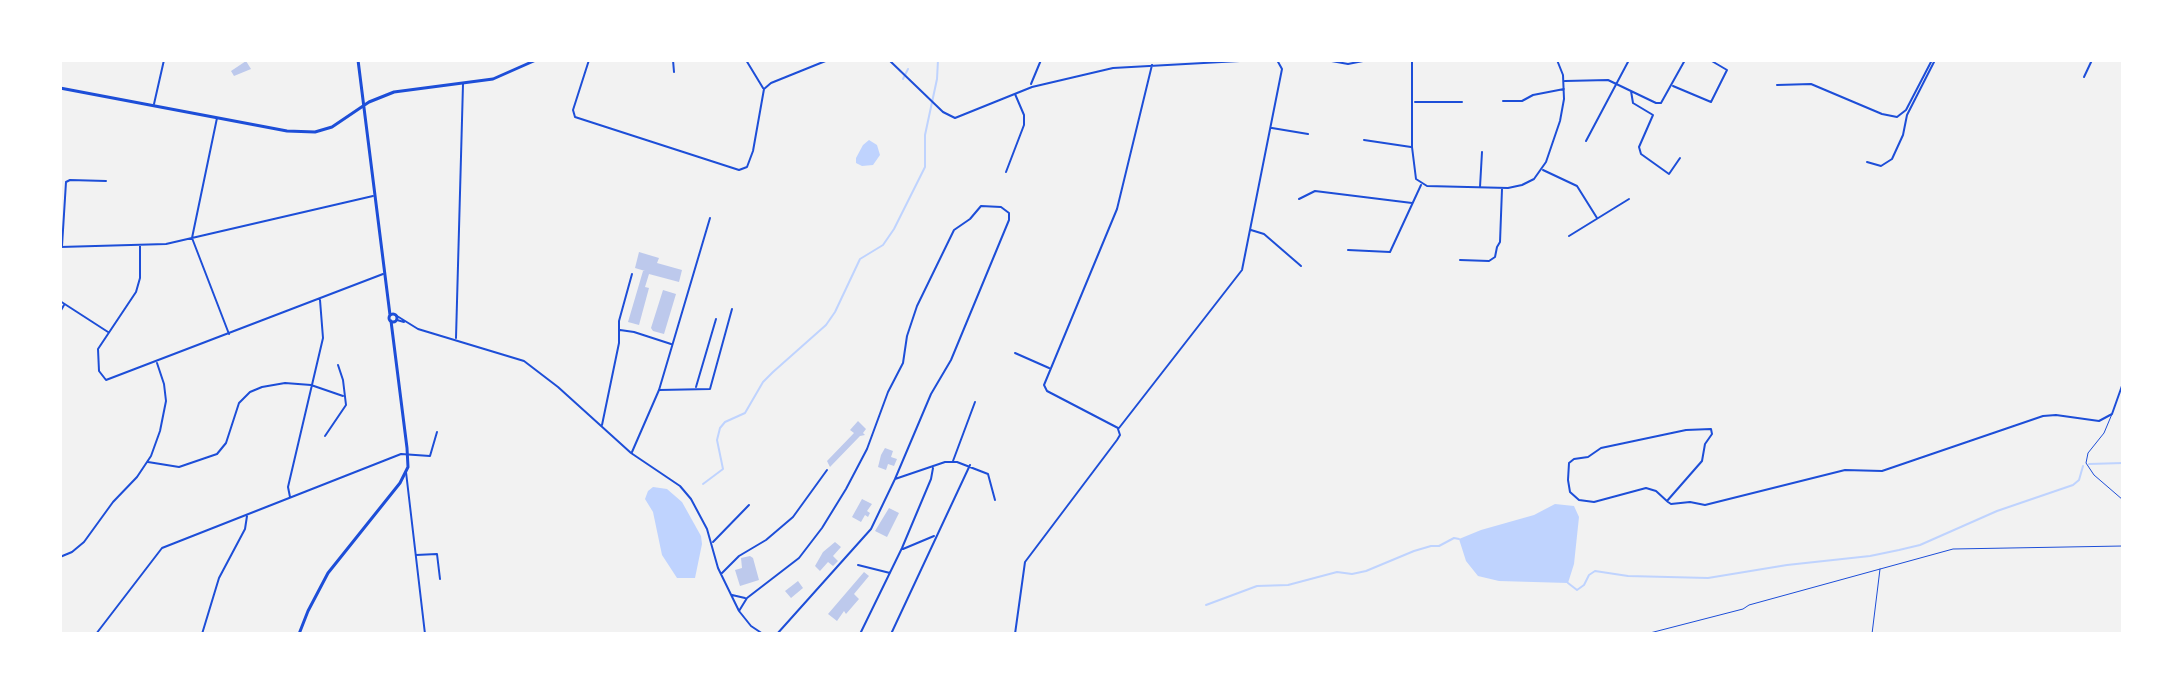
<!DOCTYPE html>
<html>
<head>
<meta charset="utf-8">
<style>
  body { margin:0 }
  #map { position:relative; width:2183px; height:694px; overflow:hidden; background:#f2f2f2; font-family:Montserrat,sans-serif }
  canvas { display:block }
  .frame { position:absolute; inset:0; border:62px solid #fff; pointer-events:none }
</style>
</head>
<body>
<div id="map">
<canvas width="2183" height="694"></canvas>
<div class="frame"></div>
</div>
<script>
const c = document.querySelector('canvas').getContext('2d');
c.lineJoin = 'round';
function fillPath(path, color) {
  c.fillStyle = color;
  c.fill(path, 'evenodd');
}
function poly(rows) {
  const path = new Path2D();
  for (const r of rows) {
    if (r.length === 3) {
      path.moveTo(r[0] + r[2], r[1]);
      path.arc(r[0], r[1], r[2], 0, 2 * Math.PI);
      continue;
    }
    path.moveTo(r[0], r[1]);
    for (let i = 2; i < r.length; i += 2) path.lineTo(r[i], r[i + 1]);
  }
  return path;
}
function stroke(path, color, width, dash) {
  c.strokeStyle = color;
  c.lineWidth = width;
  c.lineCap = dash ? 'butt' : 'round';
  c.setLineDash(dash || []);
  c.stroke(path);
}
fillPath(poly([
  [869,140,877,145,880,155,873,165,862,166,856,163,856,158,863,145],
  [653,487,667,489,682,502,701,536,702,544,695,578,677,578,662,555,653,512,645,499,648,491],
  [1555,504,1574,506,1579,517,1574,564,1568,583,1499,581,1478,576,1466,561,1459,539,1481,530,1534,515]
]), '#bfd3fe');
stroke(poly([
  [903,79,908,69],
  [2089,464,2123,463],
  [703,484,723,469,717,440,720,428,725,422,745,413,763,382,773,372,826,325,835,312,860,259,883,245,894,229,925,167,925,135,937,79,938,60],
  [1568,583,1577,590,1584,585,1589,575,1595,571,1628,576,1708,578,1787,565,1870,556,1899,550,1920,545,1997,511,2073,485,2079,480,2083,466],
  [1206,605,1257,586,1288,585,1337,572,1352,574,1366,571,1414,551,1431,546,1439,546,1454,538,1459,539]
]), '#bfd3fe', 2);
fillPath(poly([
  [246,61,251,69,234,76,231,71],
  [639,252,659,258,657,263,682,270,679,282,649,274,645,287,649,288,639,325,628,322,643,271,645,271,635,268],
  [663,290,676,294,664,334,653,331,651,328],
  [858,421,866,429,863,433,865,435,860,436,830,467,827,461,854,433,850,430],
  [885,448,893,451,891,457,897,459,894,466,888,464,886,470,878,467,881,455],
  [862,499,872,504,867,511,870,513,868,517,865,515,861,522,852,517],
  [889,508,899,513,887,537,875,531],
  [835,542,841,547,833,556,838,561,833,566,828,562,820,571,815,566,823,552],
  [750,556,753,558,759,580,740,586,735,570,742,568,741,558],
  [864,572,869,576,854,594,859,599,846,614,844,611,837,621,828,614],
  [798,581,803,588,791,598,785,591]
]), '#bdc9ec');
stroke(poly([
  [1646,634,1743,609,1749,605,1953,549,2123,546],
  [1753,634,1761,634],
  [1872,634,1880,569]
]), '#1d4ed8', 1);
stroke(poly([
  [2112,414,2104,433,2088,453,2086,463,2094,475,2123,500]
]), '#1d4ed8', 1);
stroke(poly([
  [589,60,573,110,575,117,739,170,747,167,753,151,764,89,771,83,828,60],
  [673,60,674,72],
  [746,60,763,88],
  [889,60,943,112,955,118,1032,87,1113,68,1258,60],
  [1326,60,1348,64,1368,60],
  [1412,60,1412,147,1416,179,1427,186,1508,188,1522,185,1534,179,1546,162,1560,121,1564,99,1563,75,1557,60],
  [2084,77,2092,60],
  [1565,81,1608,80,1656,103,1661,103,1685,60],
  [1031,84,1041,60],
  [1777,85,1811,84,1882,114,1897,117,1906,110,1932,60],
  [1673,86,1711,102,1727,70,1710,60],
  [1631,91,1633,103,1653,115,1639,147,1641,154,1669,174,1680,158],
  [1503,101,1522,101,1533,95,1564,89],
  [1415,102,1462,102],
  [154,104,164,60],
  [217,118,192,238,229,334],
  [1272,128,1308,134],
  [1364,140,1411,147],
  [1586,141,1629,60],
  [1867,162,1881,166,1892,159,1903,135,1907,115,1935,60],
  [1543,170,1577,186,1597,218],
  [1006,172,1024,125,1024,115,1015,94],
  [1480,187,1482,152],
  [1299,199,1315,191,1412,203],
  [1251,230,1264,234,1301,266],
  [1569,236,1629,199],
  [62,246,66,182,70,180,106,181],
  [140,246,140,278,136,292,98,349,99,371,106,380,383,274],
  [60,247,166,244,373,196],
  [1348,250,1390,252,1421,185],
  [1460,260,1489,261,1495,257,1497,247,1500,242,1502,189],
  [60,301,108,332],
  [60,312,64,305],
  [397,316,418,329,524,361,558,387,631,453,680,486,691,499,707,529,718,568,739,611,751,626,763,634],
  [397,320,404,322],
  [620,330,634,332,671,344],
  [456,338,463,84],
  [1015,353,1049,368],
  [696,387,716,319],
  [659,390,710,389,732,309],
  [602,425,619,343,619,321,632,274],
  [1118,428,1047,391,1044,385,1117,209,1152,65],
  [1119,428,1242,270,1282,69,1277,60],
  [325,436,346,405,343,380,338,365],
  [632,452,659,390,710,218],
  [953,461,975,402],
  [148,462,179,467,217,454,226,443,239,403,250,392,262,387,285,383,311,385,343,396],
  [406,472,425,634],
  [290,497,288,487,323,338,320,300],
  [1667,501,1702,461,1705,444,1712,434,1711,429,1686,430,1601,448,1588,457,1574,459,1569,463,1568,480,1570,492,1579,500,1594,502,1646,488,1656,491,1668,502,1671,504,1690,502,1705,505,1845,470,1882,471,2043,416,2056,415,2099,421,2112,414,2123,383],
  [713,542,749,505],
  [903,549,934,536],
  [416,555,437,554,440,579],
  [60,557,72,552,84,542,113,502,137,477,151,456,160,431,166,401,164,384,157,363],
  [858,565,890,573],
  [721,574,739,556,766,540,793,517,827,470],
  [732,595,745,598],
  [739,611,747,598,799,558,822,528,846,489,867,449,888,392,903,363,907,336,917,306,954,230,970,219,981,206,1001,207,1009,213,1009,220,951,360,931,394,895,479],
  [96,634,162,548,401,454,430,456,437,432],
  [202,634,219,578,245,529,247,516],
  [777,634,871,529,895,479,945,462,957,462,988,474,995,500],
  [860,634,902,548,931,479,933,468],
  [891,634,970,465],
  [1015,634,1025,562,1117,440,1120,435,1118,429]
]), '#1d4ed8', 2);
stroke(poly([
  [358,60,390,315],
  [60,88,287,131,315,132,332,127,369,102,394,92,493,79,536,60],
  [393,318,4],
  [299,634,308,611,328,573,400,483,408,467,407,448,391,321]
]), '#1d4ed8', 3);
</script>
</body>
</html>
